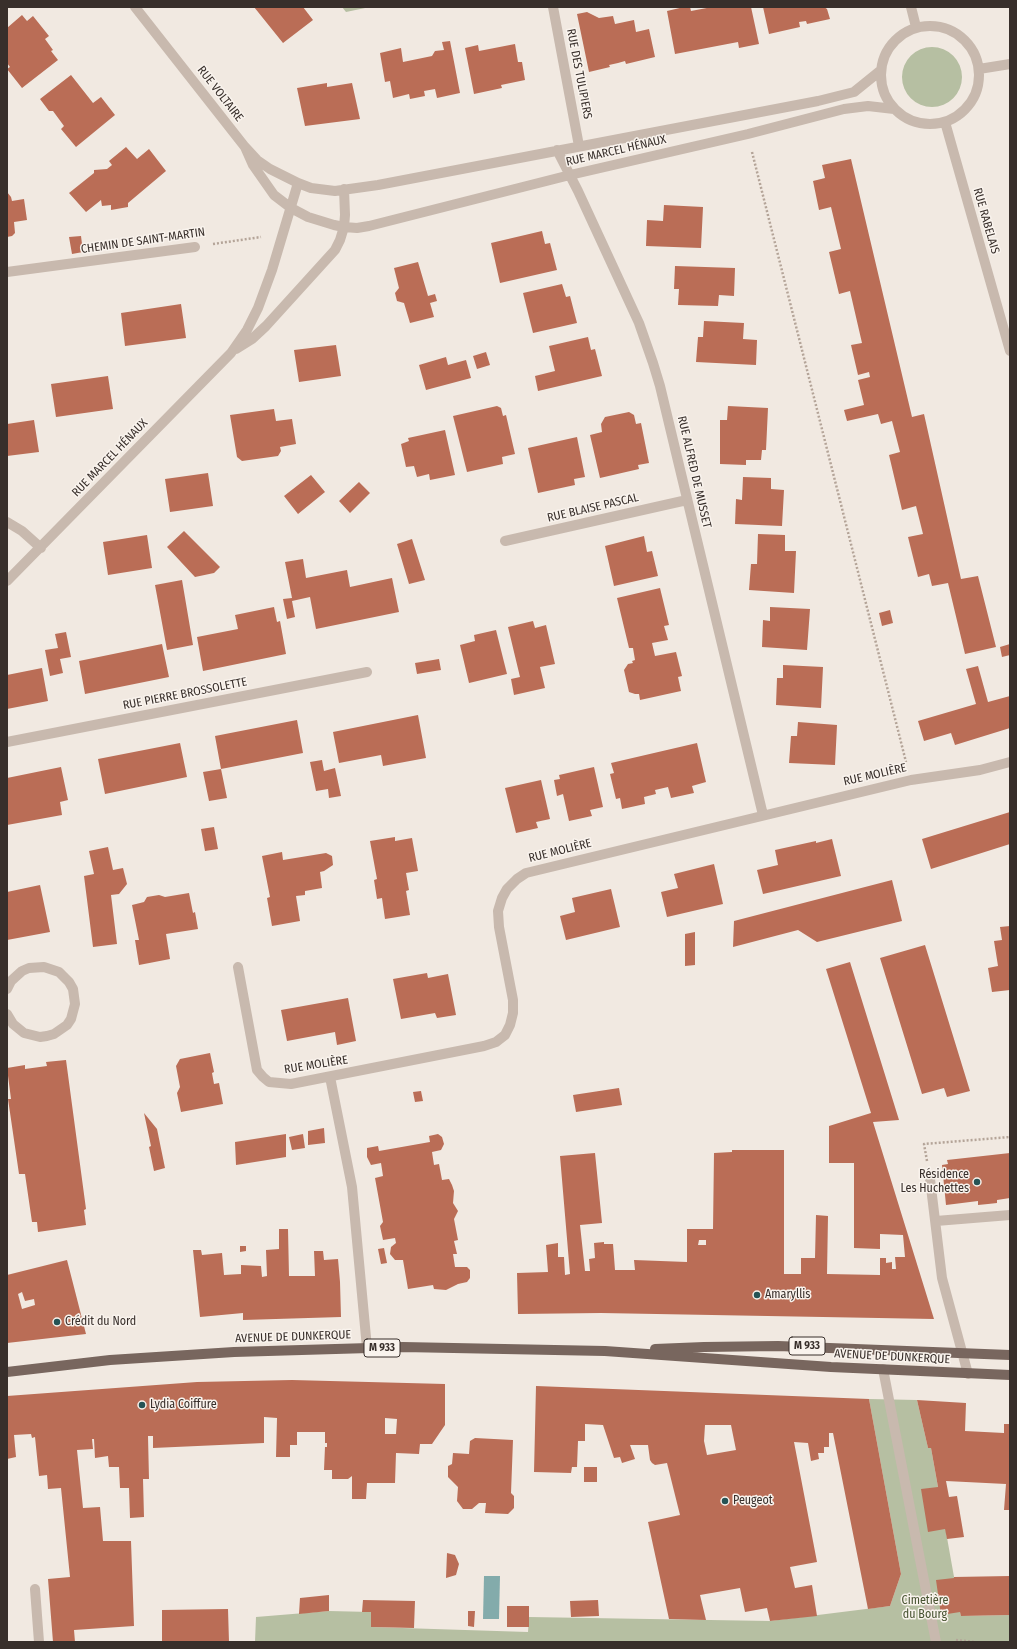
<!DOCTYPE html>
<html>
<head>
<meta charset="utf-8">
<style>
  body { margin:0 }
  #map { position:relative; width:1017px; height:1649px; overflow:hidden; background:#f1e9e1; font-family:"Fira Sans Condensed",sans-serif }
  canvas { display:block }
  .frame { position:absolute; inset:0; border:8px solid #382f2b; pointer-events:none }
</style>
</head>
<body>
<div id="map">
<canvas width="1017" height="1649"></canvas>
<div class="frame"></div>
</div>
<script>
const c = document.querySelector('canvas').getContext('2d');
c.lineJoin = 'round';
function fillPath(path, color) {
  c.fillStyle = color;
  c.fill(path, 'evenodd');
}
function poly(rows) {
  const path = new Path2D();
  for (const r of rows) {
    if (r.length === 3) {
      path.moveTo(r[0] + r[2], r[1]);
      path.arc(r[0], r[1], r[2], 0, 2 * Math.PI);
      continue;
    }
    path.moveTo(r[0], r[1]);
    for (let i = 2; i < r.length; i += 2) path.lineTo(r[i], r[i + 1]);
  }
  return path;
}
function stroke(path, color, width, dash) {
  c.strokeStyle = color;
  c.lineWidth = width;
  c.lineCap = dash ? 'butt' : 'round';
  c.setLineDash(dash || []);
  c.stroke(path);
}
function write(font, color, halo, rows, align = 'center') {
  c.font = font + ' "Fira Sans Condensed",sans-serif';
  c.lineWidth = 3;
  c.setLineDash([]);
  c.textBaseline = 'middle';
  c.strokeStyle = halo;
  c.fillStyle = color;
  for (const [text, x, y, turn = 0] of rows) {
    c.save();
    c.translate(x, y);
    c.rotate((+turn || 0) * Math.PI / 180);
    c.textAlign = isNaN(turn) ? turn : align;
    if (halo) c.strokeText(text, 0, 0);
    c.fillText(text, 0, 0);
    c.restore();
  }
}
fillPath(poly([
  [342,7,370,7,346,12],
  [932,77,30],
  [869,1399,917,1400,928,1448,931,1448,961,1616,1010,1615,1010,1642,255,1642,256,1617,329,1611,371,1612,371,1627,528,1632,529,1617,770,1621,890,1606,901,1574]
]), '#b6bfa2');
fillPath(poly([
  [484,1576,500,1576,499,1619,483,1619]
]), '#83abab');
fillPath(poly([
  [254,7,303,7,313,20,283,43],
  [684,7,690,7,691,11,712,7,751,7,759,44,739,48,738,42,675,54,667,11],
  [763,7,824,7,827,9,830,19,807,24,806,21,799,22,800,27,769,34],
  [587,12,599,18,613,16,615,24,634,20,636,32,649,29,655,57,626,64,625,61,618,63,609,65,610,67,589,72,577,14],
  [22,15,27,21,33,16,49,36,45,39,53,50,51,51,58,60,22,88,7,69,10,67,7,63,7,28],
  [450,41,460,93,437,98,435,89,424,91,425,96,410,99,409,94,393,98,390,81,385,82,380,53,401,48,403,62,432,56,435,51,444,50,442,42],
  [515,44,518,62,522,62,525,80,501,85,502,88,474,94,465,48,478,45,479,51],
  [71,75,93,103,101,97,115,115,76,147,61,129,64,126,53,111,49,111,40,99],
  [327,83,327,87,352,83,360,119,305,126,297,88],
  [126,147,137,159,149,149,166,171,128,203,128,207,111,210,111,205,102,206,101,200,86,212,69,193,94,173,94,170,107,169,112,165,109,161],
  [851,159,912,417,924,414,961,579,978,576,996,647,965,654,948,583,932,586,929,574,918,577,908,537,923,534,916,506,902,510,889,455,900,452,892,421,881,424,878,414,847,421,844,410,864,405,858,380,870,377,869,372,858,375,851,345,862,343,850,291,839,294,829,252,841,249,831,207,819,210,813,181,825,178,822,165],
  [7,192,11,197,12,201,24,199,27,220,14,222,15,233,12,236,7,237],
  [664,205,703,207,701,248,646,246,647,220,663,221],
  [542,231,545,244,550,243,557,270,500,283,491,243],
  [81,236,83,252,72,254,69,237],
  [418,262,428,296,435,294,437,301,430,303,434,317,410,323,404,303,397,301,395,293,399,288,394,268],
  [675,266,735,268,734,296,719,295,718,306,678,305,679,289,674,289],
  [562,284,566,297,570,296,577,323,533,333,523,293],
  [181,304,186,338,125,346,121,313],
  [704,321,744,323,743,339,757,340,756,365,696,362,698,337,703,337],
  [588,337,591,350,595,349,602,376,538,391,535,376,555,371,549,346],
  [336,345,341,376,299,382,294,350],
  [486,352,490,365,477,369,473,356],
  [446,357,448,365,466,360,471,378,426,390,419,365],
  [108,376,113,409,56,417,51,384],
  [497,406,501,408,503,416,506,415,515,454,502,457,503,464,467,472,453,416],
  [728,406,768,408,766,450,762,450,761,460,746,460,746,465,720,464,720,420,727,420],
  [274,409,276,421,292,419,296,444,280,447,281,451,278,456,242,461,237,457,230,415],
  [629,412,634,415,636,424,641,423,649,463,638,465,639,469,600,478,590,435,602,432,601,424,605,417],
  [34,420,39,452,7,456,7,424],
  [445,430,455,475,430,480,429,474,417,477,414,466,406,467,401,444,409,441,408,438],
  [577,437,585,477,574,479,575,485,538,493,528,448],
  [208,473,213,506,170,512,165,479],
  [311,475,325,492,298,514,284,496],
  [743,477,771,478,771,489,784,490,782,526,735,524,736,499,742,500],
  [359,482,370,493,350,513,339,501],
  [184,531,220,567,214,573,195,577,167,547],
  [758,534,785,535,785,551,796,551,794,593,749,590,751,564,757,564],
  [147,535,152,568,108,575,103,542],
  [644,536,647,552,652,551,658,576,614,586,605,546],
  [412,539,425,580,409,584,397,544],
  [303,559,306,578,347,570,350,587,392,578,399,612,316,629,310,597,292,601,295,617,287,619,283,599,292,598,285,562],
  [182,580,193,645,167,650,155,585],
  [660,588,669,625,664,626,668,640,652,643,655,656,676,652,682,676,678,677,681,691,640,700,639,694,635,694,629,692,624,670,628,664,633,663,632,661,635,660,633,648,629,648,617,598],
  [274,607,277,622,280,621,286,654,203,671,197,637,238,629,235,615],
  [770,607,810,609,807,650,762,647,763,620,770,621],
  [890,610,893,623,882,626,879,613],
  [533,621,535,628,546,625,555,664,540,667,545,688,514,695,511,679,520,677,508,627],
  [496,630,507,674,469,683,460,645,475,641,474,635],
  [66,632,71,657,60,659,63,673,50,676,45,650,58,648,55,634],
  [162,644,169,677,85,694,79,661],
  [1010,644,1010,655,1002,657,1000,647],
  [439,659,441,670,417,674,415,663],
  [783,665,823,667,821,708,776,705,777,678,783,678],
  [978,666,988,702,1010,696,1010,728,955,745,951,733,924,741,918,721,976,704,966,669],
  [42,668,48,701,7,709,7,675],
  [418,715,426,758,383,766,381,755,339,763,333,732],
  [297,720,303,753,221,769,215,736],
  [798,722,837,725,835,765,789,763,791,736,797,736],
  [180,743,187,777,105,794,98,759],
  [697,743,706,782,692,786,694,793,671,798,668,787,655,790,656,794,644,797,645,804,622,809,620,798,616,799,610,774,614,773,611,763],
  [322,760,324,771,335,768,341,796,329,798,328,789,316,791,310,762],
  [61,767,68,800,60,802,62,815,7,825,7,778],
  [594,767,603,807,590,810,592,816,569,821,563,794,557,796,554,780,560,779,559,775],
  [221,769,227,798,209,801,203,772],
  [541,780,550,819,536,822,538,828,516,833,505,788],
  [1010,812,1010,844,931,869,922,839],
  [214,827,218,849,205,851,201,829],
  [395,837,395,841,412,838,418,871,406,873,409,890,406,891,410,915,385,919,382,898,377,899,374,880,377,879,370,841],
  [832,839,841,876,763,894,757,870,778,865,775,850,816,841,816,843],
  [108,847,113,870,123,868,127,884,119,894,111,895,117,944,93,947,84,876,94,874,89,851],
  [282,852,283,860,326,853,332,856,333,865,324,871,320,872,322,888,305,891,305,895,296,896,300,921,272,926,267,898,270,897,262,856],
  [714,864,723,904,667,917,661,892,678,888,674,874],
  [892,880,902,921,817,942,798,930,733,947,734,921],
  [40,885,50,932,7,940,7,892],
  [611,889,620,927,566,940,560,916,575,912,572,898],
  [189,893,193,913,195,912,198,929,166,934,170,959,139,965,135,940,139,940,132,905,144,902,147,897,159,895,165,897],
  [1010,926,1010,990,992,992,988,968,998,966,994,941,1002,940,1000,927],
  [695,932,695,965,685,966,685,934],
  [925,945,970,1091,947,1097,944,1088,922,1094,880,958],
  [850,962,899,1120,873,1122,934,1319,601,1313,518,1314,517,1273,548,1272,546,1245,558,1243,558,1257,564,1257,565,1275,570,1274,560,1156,595,1153,602,1223,580,1225,585,1271,590,1271,589,1259,595,1258,594,1243,604,1242,604,1244,613,1244,615,1270,635,1270,634,1260,687,1262,687,1229,713,1229,714,1153,732,1152,732,1150,784,1150,784,1274,801,1274,801,1258,815,1258,816,1215,828,1216,827,1274,880,1275,880,1258,886,1258,886,1263,892,1262,892,1269,896,1269,895,1257,905,1257,903,1235,880,1234,880,1249,854,1248,854,1163,829,1163,829,1126,871,1113,826,969],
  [699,1240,706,1240,706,1245,698,1245],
  [427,973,428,978,448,974,456,1015,437,1018,435,1013,401,1019,393,979],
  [348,998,356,1041,337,1045,335,1032,287,1041,281,1010],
  [210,1053,214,1072,212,1073,214,1084,219,1083,223,1104,181,1112,177,1093,180,1087,176,1066,180,1059],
  [66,1060,86,1209,84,1210,86,1225,38,1232,37,1222,32,1222,25,1174,19,1174,8,1099,11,1099,7,1068,25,1065,25,1069,47,1066,46,1062],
  [619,1088,622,1105,576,1112,573,1095],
  [421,1091,423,1101,415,1102,413,1092],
  [144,1113,157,1129,165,1168,154,1171,149,1147,151,1146],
  [324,1128,325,1143,308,1145,308,1131],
  [286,1134,286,1157,236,1165,235,1142],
  [303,1134,305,1148,292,1150,289,1137],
  [438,1134,442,1137,444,1144,441,1150,432,1152,434,1165,439,1164,442,1180,449,1179,452,1185,454,1191,453,1203,458,1211,454,1219,458,1240,454,1241,457,1254,453,1254,455,1267,467,1267,470,1270,470,1278,467,1282,458,1284,446,1290,434,1289,433,1285,408,1289,403,1260,395,1260,390,1254,391,1247,396,1243,395,1238,383,1240,380,1226,383,1222,375,1178,383,1176,381,1163,371,1165,367,1157,367,1148,378,1146,379,1151,430,1142,429,1136],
  [1010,1153,1010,1198,997,1200,997,1203,988,1204,978,1205,978,1201,946,1205,942,1165,948,1164,947,1160],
  [279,1229,288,1229,289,1276,315,1276,314,1251,323,1251,324,1260,338,1259,340,1282,341,1317,243,1320,243,1313,200,1317,193,1250,201,1250,202,1255,222,1253,224,1275,241,1274,241,1265,261,1266,262,1277,267,1276,266,1250,279,1249],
  [240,1246,246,1246,246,1251,240,1252],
  [384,1248,387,1263,381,1264,378,1249],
  [67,1260,86,1334,7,1343,7,1275],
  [22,1292,25,1301,34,1299,35,1305,22,1309,18,1294],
  [292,1380,445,1384,445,1425,432,1444,420,1444,419,1454,396,1453,395,1483,367,1483,366,1499,352,1499,352,1476,348,1479,332,1479,332,1470,324,1470,325,1447,327,1447,327,1443,325,1443,325,1432,297,1432,297,1445,290,1445,290,1457,276,1457,277,1418,264,1417,264,1443,153,1448,153,1436,148,1436,149,1479,143,1479,144,1517,130,1518,129,1488,120,1488,119,1467,109,1467,108,1456,95,1458,94,1439,92,1439,93,1449,77,1450,83,1508,100,1507,103,1541,131,1541,134,1626,74,1630,75,1642,53,1642,48,1579,70,1577,61,1488,48,1489,47,1475,39,1476,35,1437,32,1438,31,1434,14,1435,16,1457,7,1459,7,1396,197,1382],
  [385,1418,397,1419,396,1434,385,1434],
  [536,1386,869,1399,901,1574,890,1606,868,1609,833,1433,829,1433,829,1447,824,1447,824,1453,818,1453,819,1459,811,1461,808,1443,794,1442,817,1562,790,1567,795,1588,812,1585,817,1616,770,1621,767,1608,745,1612,740,1588,700,1595,706,1620,669,1619,648,1522,680,1515,667,1463,655,1465,652,1463,650,1460,648,1445,630,1445,635,1459,622,1463,620,1457,614,1458,603,1425,585,1424,585,1441,578,1441,577,1467,572,1467,571,1473,534,1472],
  [705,1425,731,1425,736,1450,707,1455,704,1441],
  [917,1400,966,1403,965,1431,1004,1433,1004,1424,1010,1424,1010,1510,1004,1510,1006,1484,946,1481,949,1497,957,1496,964,1537,947,1539,945,1529,928,1532,921,1489,938,1487,931,1448,928,1448],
  [475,1438,513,1440,511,1493,514,1496,514,1508,508,1514,485,1513,486,1503,479,1503,472,1509,463,1509,457,1501,458,1487,448,1477,448,1466,452,1464,453,1453,469,1454,470,1441],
  [584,1467,597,1467,597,1482,584,1482],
  [447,1553,455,1555,459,1564,456,1575,446,1578],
  [1010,1576,1010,1615,961,1616,960,1612,941,1615,936,1580,954,1578,954,1577],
  [329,1595,329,1611,299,1614,300,1598],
  [363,1600,415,1601,414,1628,371,1627,371,1612,362,1612],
  [598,1600,599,1616,571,1617,570,1601],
  [507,1606,529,1606,529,1627,507,1627],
  [228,1609,229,1642,162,1642,162,1610],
  [468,1611,475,1611,474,1627,468,1626]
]), '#ba6d56');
stroke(poly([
  [752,152,906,762],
  [213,244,261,237],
  [927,1161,924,1144,1010,1137],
  [956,1640,975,1642]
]), '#b4a498', 2.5, [2, 2]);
stroke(poly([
  [135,7,245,147,257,160,270,169,298,183],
  [553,7,579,146],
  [911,7,916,27],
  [930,75,49],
  [979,69,1010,64],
  [945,122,1010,351],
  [245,147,253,165,274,195,291,208,308,217,334,225,344,227,357,228,369,226,570,175,748,134,844,109,868,106,894,109],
  [557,150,578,191,639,323,653,363,660,386,763,815],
  [7,272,195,247],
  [236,349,252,339,266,326,335,250,340,240,344,227,345,215,344,189],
  [7,522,22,531,41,548],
  [505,541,687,500],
  [7,581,231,353,247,330,258,308,272,270,298,183,311,188,335,191,378,185,818,101,854,92,880,71],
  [7,742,367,672],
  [238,967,257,1070,263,1077,269,1082,291,1084,484,1046,496,1042,505,1035,510,1025,513,1013,513,1000,499,927,498,911,502,898,507,889,517,879,526,873,911,780,980,770,1010,762],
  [7,989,11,981,22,971,29,968,44,967,59,972,69,982,73,989,75,1004,71,1019,67,1025,54,1034,47,1036,40,1037,24,1033,13,1024,7,1014],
  [330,1077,352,1187,367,1348],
  [930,1179,942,1278,968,1374],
  [936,1221,1010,1215],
  [883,1369,936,1642],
  [35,1589,39,1642]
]), '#c8b9ae', 10);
stroke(poly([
  [655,1349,704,1347,778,1346,1010,1355],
  [7,1372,110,1360,234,1352,403,1347,605,1351,831,1367,1010,1375]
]), '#78665e', 10);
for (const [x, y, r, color] of [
  [977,1182,4,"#255355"],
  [757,1295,4,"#255355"],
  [57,1322,4,"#255355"],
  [142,1405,4,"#255355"],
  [725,1501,4,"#255355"]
]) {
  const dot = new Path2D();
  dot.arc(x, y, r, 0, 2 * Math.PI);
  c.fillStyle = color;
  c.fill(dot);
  stroke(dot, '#f9f3ed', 1.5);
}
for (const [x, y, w] of [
  [807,1346,36],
  [382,1348,36]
]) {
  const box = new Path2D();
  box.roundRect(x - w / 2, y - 9, w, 18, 3);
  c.fillStyle = '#f9f3ed';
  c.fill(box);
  stroke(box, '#382f2b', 1);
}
write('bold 11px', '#382f2b', null, [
  ["M 933",807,1346],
  ["M 933",382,1348]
]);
write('12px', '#382f2b', '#f9f3ed', [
  ["RUE DES TULIPIERS",579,74,79],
  ["RUE VOLTAIRE",220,94,52],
  ["RUE MARCEL HÉNAUX",616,151,-13],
  ["RUE RABELAIS",986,221,74],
  ["CHEMIN DE SAINT-MARTIN",143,241,-8],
  ["RUE MARCEL HÉNAUX",110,458,-46],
  ["RUE ALFRED DE MUSSET",694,472,77],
  ["RUE BLAISE PASCAL",593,508,-13],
  ["RUE PIERRE BROSSOLETTE",185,694,-11],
  ["RUE MOLIÈRE",875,775,-13],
  ["RUE MOLIÈRE",560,851,-14],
  ["RUE MOLIÈRE",316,1065,-9],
  ["AVENUE DE DUNKERQUE",293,1337,-2],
  ["AVENUE DE DUNKERQUE",892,1357,3]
]);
write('12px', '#382f2b', '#f9f3ed', [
  ["Résidence",969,1175,"right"],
  ["Les Huchettes",969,1189,"right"],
  ["Amaryllis",765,1295],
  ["Crédit du Nord",65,1322],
  ["Lydia Coiffure",150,1405],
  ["Peugeot",733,1501]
], 'left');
write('12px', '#485432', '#f9f3ed', [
  ["Cimetière",925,1601],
  ["du Bourg",925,1615]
]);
</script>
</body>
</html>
